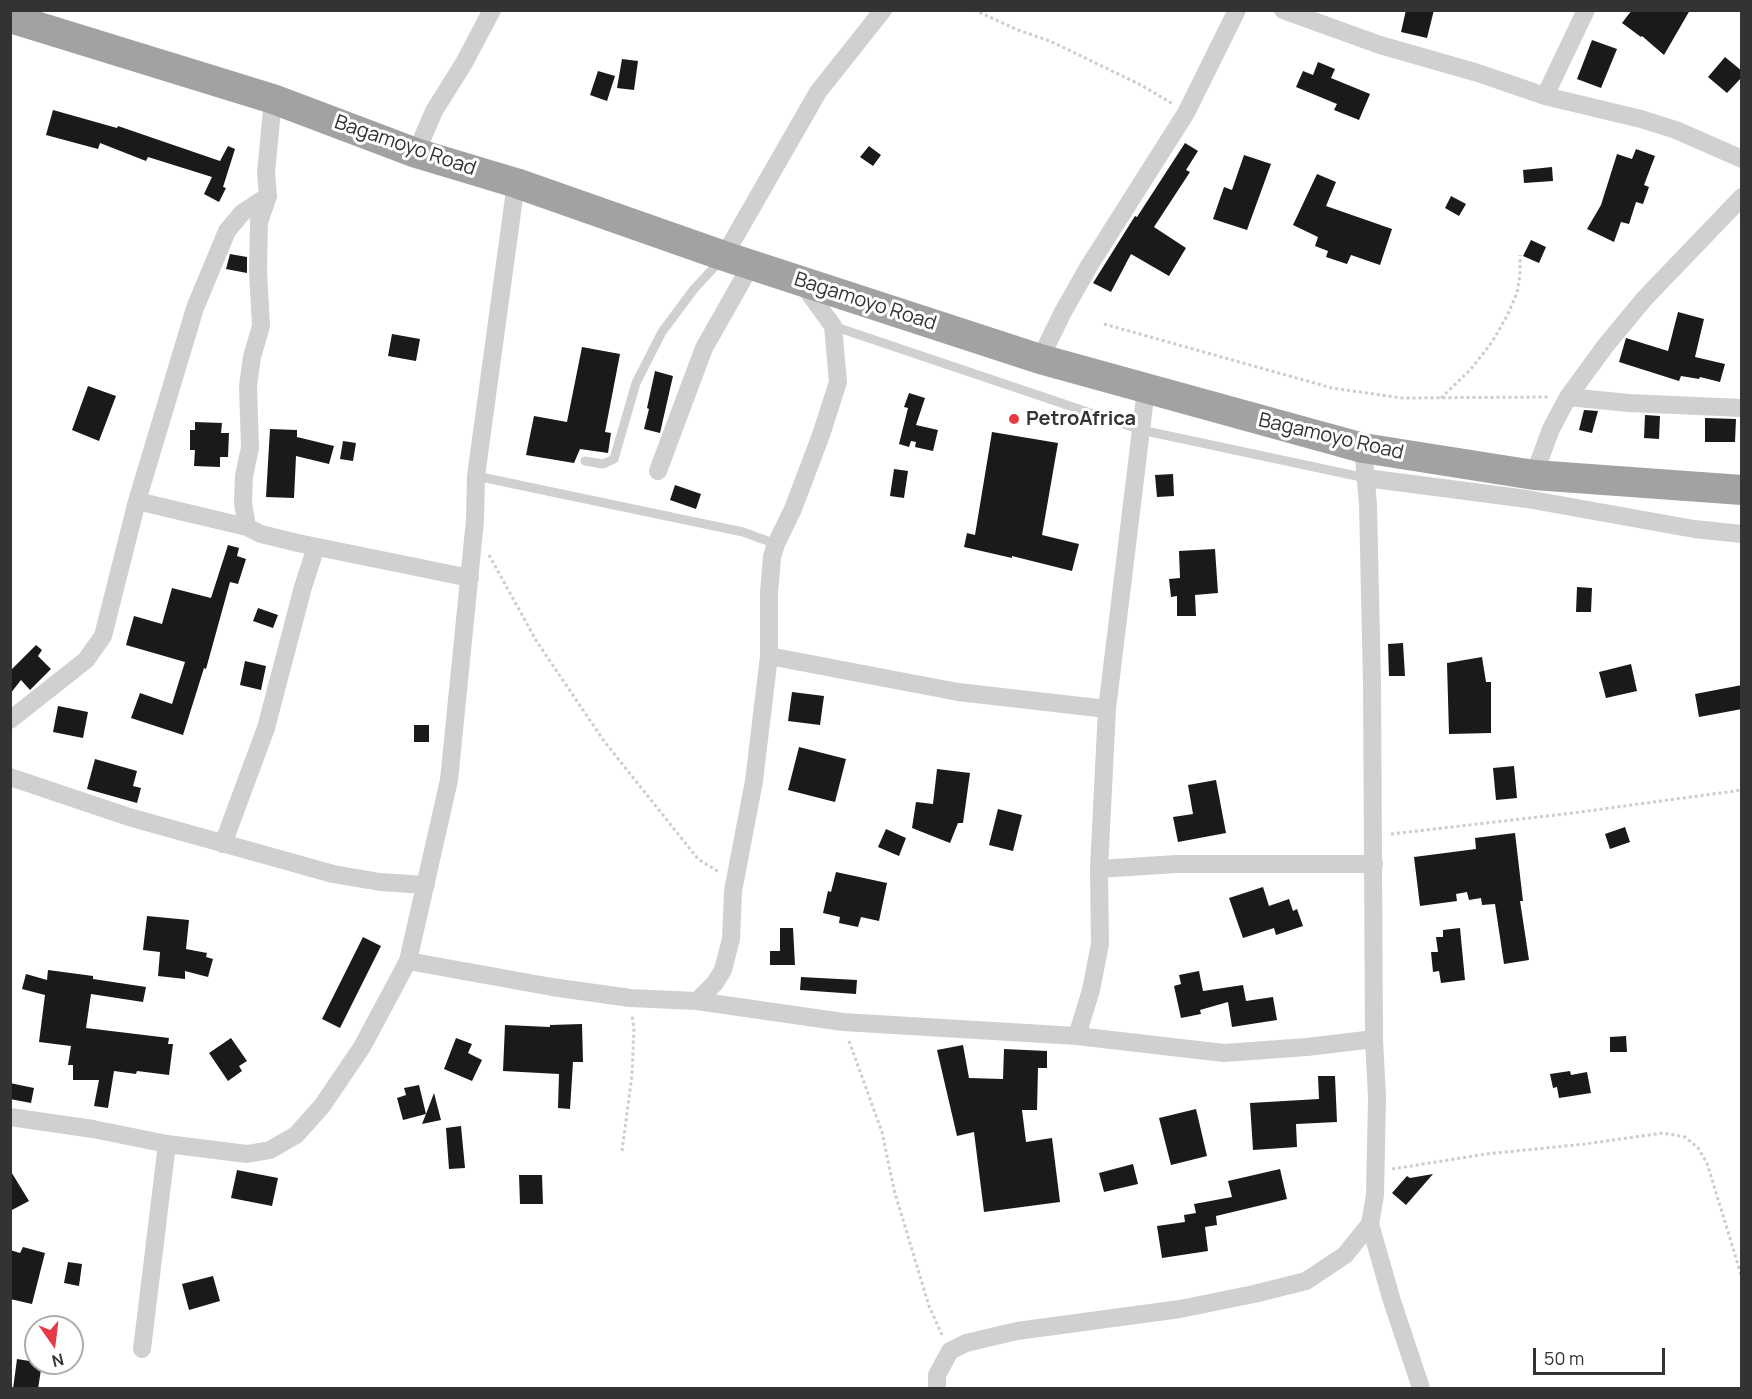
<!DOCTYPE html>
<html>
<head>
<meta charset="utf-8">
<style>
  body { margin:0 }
  #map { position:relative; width:1752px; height:1399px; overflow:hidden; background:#fff; font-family:Manrope,sans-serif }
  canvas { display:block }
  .frame { position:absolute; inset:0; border:12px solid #333; pointer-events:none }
  .north { position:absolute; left:24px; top:1315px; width:60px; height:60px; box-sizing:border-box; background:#fff; border:2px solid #adadad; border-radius:50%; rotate:166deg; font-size:16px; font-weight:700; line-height:24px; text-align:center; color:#333 }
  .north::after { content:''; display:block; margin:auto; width:21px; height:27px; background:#e63946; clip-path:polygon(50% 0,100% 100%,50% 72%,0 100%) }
  .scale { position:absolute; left:1533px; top:1348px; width:132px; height:27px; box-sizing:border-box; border:3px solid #333; border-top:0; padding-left:8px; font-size:18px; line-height:21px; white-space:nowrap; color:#333; -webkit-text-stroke:4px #fff; paint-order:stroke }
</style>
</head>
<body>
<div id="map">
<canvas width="1752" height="1399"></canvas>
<div class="frame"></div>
<div class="north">N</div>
<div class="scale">50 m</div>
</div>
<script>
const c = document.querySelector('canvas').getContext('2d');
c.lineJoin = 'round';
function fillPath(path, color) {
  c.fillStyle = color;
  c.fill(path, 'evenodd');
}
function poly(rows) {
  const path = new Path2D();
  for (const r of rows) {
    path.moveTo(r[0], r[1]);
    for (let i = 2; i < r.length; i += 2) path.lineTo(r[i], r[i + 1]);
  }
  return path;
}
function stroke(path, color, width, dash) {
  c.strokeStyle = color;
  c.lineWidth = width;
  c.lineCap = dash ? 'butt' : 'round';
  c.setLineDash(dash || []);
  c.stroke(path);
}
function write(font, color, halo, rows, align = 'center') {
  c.font = font + ' Manrope,sans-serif';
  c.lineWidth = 6;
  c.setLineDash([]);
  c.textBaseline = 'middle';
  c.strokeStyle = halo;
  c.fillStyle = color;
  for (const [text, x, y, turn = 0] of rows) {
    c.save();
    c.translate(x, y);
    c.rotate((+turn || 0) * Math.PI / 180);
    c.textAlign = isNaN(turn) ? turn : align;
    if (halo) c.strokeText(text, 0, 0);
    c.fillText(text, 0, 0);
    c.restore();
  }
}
fillPath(poly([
  [1406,10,1434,10,1427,38,1401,32],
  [1632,10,1690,10,1664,55,1642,36,1641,37,1622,23],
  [1592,40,1617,49,1601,88,1577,79],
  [1725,57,1742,71,1742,77,1727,93,1708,77],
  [622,59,638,61,634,90,617,88],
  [1318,62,1335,69,1331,78,1370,94,1359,120,1334,110,1337,104,1296,87,1303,71,1313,75],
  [598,71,615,76,607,101,590,95],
  [53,110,117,128,118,126,220,161,228,146,235,149,223,187,226,188,219,202,204,194,212,177,148,157,146,161,100,143,98,149,46,135],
  [1185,143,1198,151,1186,170,1190,172,1154,227,1186,248,1169,276,1131,254,1111,292,1093,283,1135,216,1137,217],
  [869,146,881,155,873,166,860,157],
  [1636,149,1655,156,1644,185,1649,187,1643,204,1636,202,1629,224,1621,222,1614,242,1587,229,1601,205,1617,154,1632,159],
  [1244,155,1271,164,1247,230,1213,219,1224,187,1232,190],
  [1552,167,1553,181,1524,183,1523,170],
  [1317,174,1336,182,1326,206,1392,229,1380,265,1351,255,1347,264,1326,257,1328,251,1315,246,1318,237,1293,225],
  [1451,196,1466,204,1459,216,1445,208],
  [1531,240,1546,247,1539,263,1523,256],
  [230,254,247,257,247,273,226,269],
  [1678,312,1704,319,1695,357,1725,364,1720,382,1700,377,1699,379,1681,376,1679,381,1619,362,1626,338,1668,351],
  [392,334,420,339,416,361,388,356],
  [582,347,620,354,605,432,611,433,608,453,580,449,574,463,526,455,534,416,567,422],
  [655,371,673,376,660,433,644,429,649,409,647,408],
  [88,386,116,396,99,441,72,430],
  [909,393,925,398,916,425,938,430,933,451,915,447,916,442,911,441,909,447,899,444,908,408,904,407],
  [1584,410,1598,411,1592,433,1579,430],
  [1645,415,1660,416,1659,439,1644,438],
  [1705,418,1736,419,1735,442,1705,442],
  [195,422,222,423,221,433,229,433,228,457,220,457,220,467,194,466,195,450,190,450,190,430,195,430],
  [270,429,297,430,297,437,334,446,329,464,296,456,294,498,266,497],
  [992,432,1058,443,1042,535,1079,544,1072,571,1012,556,1012,558,964,547,967,533,975,535],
  [343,441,356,443,353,461,340,459],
  [894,469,908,471,904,498,890,496],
  [1173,474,1174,496,1157,497,1155,475],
  [675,485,701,494,696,509,670,500],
  [228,545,239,548,237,556,246,559,238,584,230,582,206,669,204,668,183,735,131,718,140,693,172,704,185,662,126,645,134,616,162,624,172,588,211,598],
  [1215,549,1218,593,1195,595,1196,616,1177,616,1177,596,1171,597,1169,579,1180,578,1179,551],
  [1577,587,1592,588,1591,612,1576,612],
  [258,608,278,615,273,628,253,621],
  [1403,643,1405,676,1389,676,1388,644],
  [36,645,42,650,38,656,51,669,30,690,21,680,10,694,10,671],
  [1482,657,1486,682,1491,682,1491,733,1449,734,1447,663],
  [245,661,266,666,261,690,240,685],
  [1631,664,1637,691,1606,698,1599,672],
  [1742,685,1742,709,1699,717,1695,694],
  [792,692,824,696,820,725,788,721],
  [58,706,88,712,83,738,53,732],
  [414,725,429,725,429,742,414,742],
  [799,747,846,759,835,802,788,790],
  [95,759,137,771,133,786,141,788,137,803,87,789],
  [1514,766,1517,798,1496,800,1493,768],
  [937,769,970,773,963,823,958,823,950,843,912,828,916,802,933,804],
  [1216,780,1226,833,1178,842,1173,817,1193,814,1188,785],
  [998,809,1022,815,1013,851,989,845],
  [1625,827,1630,842,1610,849,1605,834],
  [886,829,906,838,899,856,878,847],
  [1515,833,1523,901,1520,901,1529,960,1504,964,1495,904,1482,905,1481,898,1469,900,1467,892,1456,894,1457,901,1420,906,1414,857,1476,849,1475,838],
  [836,872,887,883,879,921,861,917,858,927,839,923,840,917,823,913,828,891,831,892],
  [1263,887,1269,906,1289,899,1293,911,1297,909,1303,926,1276,935,1274,928,1243,938,1229,898],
  [147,916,189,920,186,949,207,953,206,957,213,959,208,977,185,971,185,979,158,976,160,952,143,950],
  [780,928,793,928,795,965,770,965,770,951,780,951],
  [1460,928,1465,980,1441,983,1439,971,1433,972,1431,952,1438,952,1436,937,1443,937,1443,930],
  [363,937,381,946,340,1028,322,1019],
  [48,970,93,976,93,979,146,987,143,1002,91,994,86,1028,169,1038,168,1044,173,1044,169,1075,137,1071,136,1074,114,1071,108,1108,94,1106,99,1080,73,1080,73,1065,68,1065,71,1046,39,1042,45,995,22,989,26,974,47,980],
  [1199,971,1203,991,1243,985,1246,1001,1273,997,1277,1020,1232,1027,1228,1002,1200,1010,1201,1014,1181,1018,1174,986,1181,984,1179,975],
  [801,977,857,980,856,994,800,990],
  [582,1024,583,1062,573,1062,570,1109,558,1108,559,1074,503,1071,505,1025,550,1027,550,1025],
  [1626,1036,1627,1052,1610,1052,1610,1037],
  [231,1038,247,1061,239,1066,242,1071,228,1081,209,1053],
  [456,1038,472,1044,468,1053,482,1060,472,1081,444,1069],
  [963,1045,969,1078,1003,1079,1004,1049,1047,1051,1047,1068,1038,1068,1037,1110,1022,1110,1026,1142,1052,1138,1060,1202,984,1212,974,1132,957,1136,937,1050],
  [1570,1071,1571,1075,1587,1072,1591,1093,1559,1098,1557,1087,1553,1088,1550,1074],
  [1318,1076,1335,1076,1337,1122,1296,1124,1297,1147,1253,1150,1250,1103,1319,1099],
  [10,1083,34,1088,31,1103,10,1099],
  [419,1085,426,1114,434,1093,441,1120,422,1124,426,1114,403,1120,397,1098,406,1095,404,1088],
  [1196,1109,1207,1156,1171,1165,1159,1118],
  [461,1126,465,1168,449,1169,446,1128],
  [1133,1164,1138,1184,1104,1192,1099,1173],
  [1280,1169,1287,1199,1216,1216,1217,1225,1205,1227,1208,1251,1162,1258,1157,1226,1185,1222,1184,1215,1196,1213,1194,1204,1232,1197,1228,1181],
  [10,1170,29,1201,10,1211],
  [237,1170,278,1178,272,1206,231,1198],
  [1433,1174,1406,1205,1392,1193,1407,1176,1410,1178],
  [519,1175,542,1175,543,1204,520,1204],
  [23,1247,45,1253,32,1304,10,1299,10,1250,20,1253],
  [68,1262,82,1264,79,1286,64,1283],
  [213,1276,220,1301,189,1310,182,1284],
  [17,1359,42,1363,38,1389,13,1389]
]), '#1a1a1a');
stroke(poly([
  [974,10,1018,30,1050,41,1141,85,1173,104],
  [1104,324,1332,388,1402,398,1549,397],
  [1441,398,1471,369,1492,342,1507,316,1517,293,1520,275,1520,255],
  [489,555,537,642,604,741,698,859,719,872],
  [1391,834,1573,813,1742,790],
  [849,1041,882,1132,894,1190,929,1306,943,1337],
  [622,1151,632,1075,634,1028,632,1015],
  [1392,1169,1486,1154,1585,1144,1663,1133,1685,1137,1698,1148,1707,1163,1742,1278]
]), '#cdcdcd', 3, [3, 3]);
stroke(poly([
  [833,326,1141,430,1366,478],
  [585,461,603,464,614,459,636,383,662,332,694,289,721,260],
  [476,476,743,532,776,544]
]), '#d0d0d0', 9);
stroke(poly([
  [1283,10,1380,45,1478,73,1545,96,1641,119,1676,130,1742,159],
  [1545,96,1586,10],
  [273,99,266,173,268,196,259,222,258,271,261,326,252,357,248,386,250,448,244,476,243,503,247,527,261,534,298,543,470,578],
  [416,153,434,111,464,63,492,10],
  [724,256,818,92,883,10],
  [1040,359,1063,312,1089,266,1186,113,1237,10],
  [1568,397,1629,403,1742,408],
  [658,471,704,348,751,265],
  [1534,475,1551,429,1568,397,1606,345,1645,298,1742,197],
  [1366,478,1527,499,1694,529,1742,534],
  [137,501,247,527],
  [769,656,958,692,1107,709],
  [10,720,86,660,103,636,137,501,195,308,227,231,242,213,268,196],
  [10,777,129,817,333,874,380,882,426,885],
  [223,844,266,728,303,587,316,547],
  [1099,869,1176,864,1374,864],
  [408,961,552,987,630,998,697,1001,843,1022,1077,1036,1224,1053,1307,1047,1374,1039],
  [697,1001,715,983,723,970,731,939,733,891,754,781,769,656,769,593,772,557,776,544,793,509,821,435,838,382,833,326,801,282],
  [1077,1036,1091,990,1100,944,1099,869,1107,709,1146,389],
  [10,1117,93,1129,167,1144,247,1154,270,1150,296,1135,322,1106,362,1047,408,961,449,780,475,520,476,476,516,183],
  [1370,1224,1392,1301,1421,1388],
  [142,1349,167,1144],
  [937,1388,937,1375,950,1351,966,1343,1017,1331,1180,1309,1254,1294,1306,1281,1345,1255,1370,1224,1375,1195,1377,1097,1374,1039,1372,683,1368,504,1363,448]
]), '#d0d0d0', 18);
stroke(poly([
  [10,18,273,99,416,153,516,183,724,256,1040,359,1363,448,1534,475,1742,490]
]), '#a2a2a2', 30);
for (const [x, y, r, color] of [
  [1014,419,6,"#e63946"]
]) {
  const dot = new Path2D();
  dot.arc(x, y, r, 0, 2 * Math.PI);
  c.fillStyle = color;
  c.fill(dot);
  stroke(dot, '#fff', 2);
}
write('20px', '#333', '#fff', [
  ["Bagamoyo Road",405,146,19],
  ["Bagamoyo Road",865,302,18],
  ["Bagamoyo Road",1331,437,13]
]);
write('bold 20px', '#333', '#fff', [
  ["PetroAfrica",1026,419]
], 'left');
</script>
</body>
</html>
